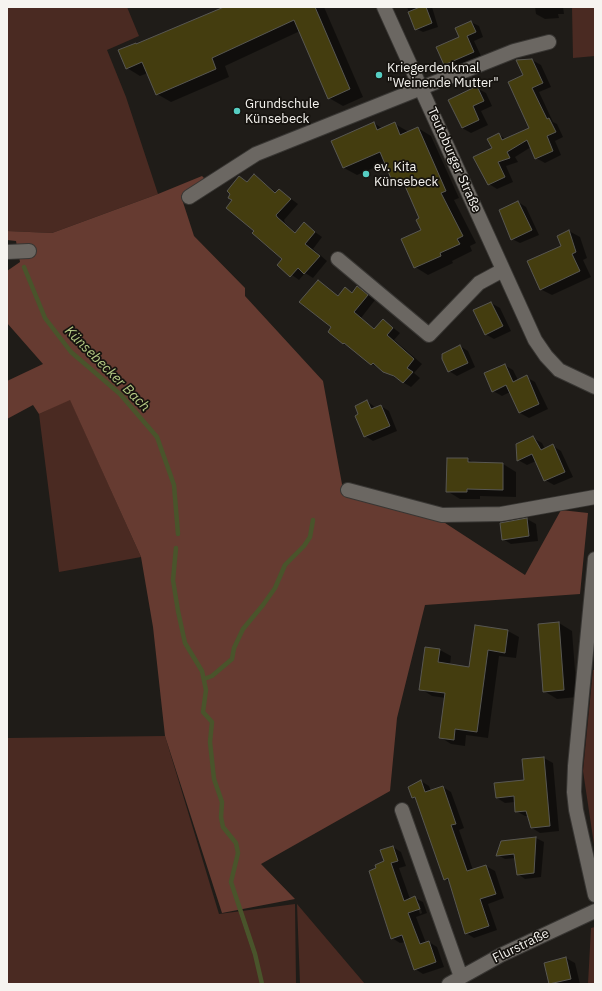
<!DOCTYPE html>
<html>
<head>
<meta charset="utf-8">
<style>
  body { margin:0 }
  #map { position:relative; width:602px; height:991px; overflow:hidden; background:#1f1c18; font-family:"IBM Plex Sans",sans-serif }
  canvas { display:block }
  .frame { position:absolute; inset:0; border:8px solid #f6f4f0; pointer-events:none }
</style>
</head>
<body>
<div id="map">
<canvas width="602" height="991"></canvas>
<div class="frame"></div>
</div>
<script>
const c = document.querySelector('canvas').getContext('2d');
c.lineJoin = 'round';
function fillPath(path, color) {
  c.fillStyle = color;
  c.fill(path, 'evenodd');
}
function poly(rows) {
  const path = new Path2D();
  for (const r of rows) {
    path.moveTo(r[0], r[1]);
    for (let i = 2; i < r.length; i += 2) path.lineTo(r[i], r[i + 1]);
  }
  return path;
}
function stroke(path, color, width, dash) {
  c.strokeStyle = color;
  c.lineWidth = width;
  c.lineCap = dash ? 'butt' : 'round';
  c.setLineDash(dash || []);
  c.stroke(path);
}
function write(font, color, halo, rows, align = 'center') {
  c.font = font + ' "IBM Plex Sans",sans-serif';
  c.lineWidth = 3.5;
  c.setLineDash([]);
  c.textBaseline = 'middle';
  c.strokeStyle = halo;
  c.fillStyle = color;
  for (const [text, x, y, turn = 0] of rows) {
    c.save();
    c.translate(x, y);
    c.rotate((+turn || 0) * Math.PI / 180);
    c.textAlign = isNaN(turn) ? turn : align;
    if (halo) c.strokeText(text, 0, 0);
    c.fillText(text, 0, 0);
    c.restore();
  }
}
fillPath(poly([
  [7,7,127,7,139,36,107,50,126,97,158,194,52,233,7,231],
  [572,7,595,7,595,56,573,58],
  [70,399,141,557,59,572,39,414],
  [593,670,595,670,595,851,583,771],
  [165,736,219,914,295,904,296,984,7,984,7,738],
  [297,904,365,984,300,984],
  [595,927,595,984,588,984,591,928]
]), '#4a2a22');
fillPath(poly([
  [202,176,204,178,181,196,194,236,245,288,245,296,323,381,344,495,442,521,525,575,561,510,588,513,580,594,425,605,397,718,390,791,261,864,295,899,222,913,165,736,153,627,141,557,70,400,39,414,33,405,7,419,7,381,43,364,7,323,7,271,20,262,16,241,7,240,7,231,52,233,158,194]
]), '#663b31');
fillPath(poly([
  [224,7,324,7,363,97,343,106,329,98,300,31,225,66,229,77,171,102,157,94,148,73,140,76,127,68,135,44,138,45],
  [407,7,432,7,438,27,423,32,415,28],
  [535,7,563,7,564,14,558,14,559,18,545,19,536,14],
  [471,22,479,26,483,37,474,41,481,56,453,69,445,64],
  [532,60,541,65,551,87,539,92,553,122,557,124,563,137,555,141,561,155,545,163,536,158,531,147,515,157,518,162,506,166,513,182,497,189,489,184,493,149,499,135,506,139,530,128,524,75],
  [477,88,486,93,492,106,481,111,488,125,471,133,462,128],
  [374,123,383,129,395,124,409,132,418,128,431,136,459,198,454,200,476,243,470,246,472,251,452,261,453,263,428,275,415,267,423,230,420,219,407,189,394,182,385,163,357,175,344,168],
  [254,175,277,193,279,190,298,204,284,220,285,223,296,233,304,224,322,237,313,249,327,261,313,278,305,273,299,280,278,265,283,259,256,231,233,200,240,177,248,182],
  [518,202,526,207,539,235,520,243,512,239],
  [569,231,580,237,587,258,583,260,591,277,552,295,540,289],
  [319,281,339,296,346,289,353,293,357,287,375,300,361,318,376,330,383,320,400,333,394,340,422,364,414,373,420,378,411,387,372,364,352,347,343,344,333,327],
  [491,303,500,308,511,331,494,339,485,334],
  [460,346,468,351,475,367,457,376,449,371,441,355],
  [504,365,513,370,518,380,526,377,535,382,548,409,529,418,520,413,510,392,502,396,493,391],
  [367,401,376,408,381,406,389,411,397,431,373,441,365,436,360,415],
  [533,438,542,443,545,449,553,446,561,451,573,477,554,485,545,480,536,461,527,465,518,460],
  [467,459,475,463,503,464,516,472,516,497,480,496,480,499,460,499,447,491],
  [7,478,8,507,7,507],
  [527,519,536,524,538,541,511,544,503,539,501,523],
  [559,623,572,631,577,697,557,699,544,691],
  [476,626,508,631,519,637,516,658,499,656,488,738,466,735,465,746,451,744,440,737,446,698,432,696,421,689,440,650,451,656,450,665,470,668],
  [544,758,553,763,559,831,540,833,532,828,528,816,525,816,516,811,515,802,505,803,497,798,525,781],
  [421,781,429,786,431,791,443,787,451,792,464,828,459,830,473,870,486,866,495,871,504,898,488,904,497,930,474,938,466,933,451,883,445,879,417,799,413,797],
  [536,838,544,842,541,877,525,879,518,874,516,858,505,859,498,855,501,842],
  [393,847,401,852,406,866,399,868,410,899,415,898,423,902,427,913,416,917,426,943,429,942,437,947,444,967,423,974,415,969,405,942,400,943,392,938,377,869,385,862],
  [416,903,419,903,422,913,420,914],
  [566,958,575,963,580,984,550,984,545,963]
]), '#0007');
stroke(poly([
  [24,267,45,318,71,352,120,394,157,437,174,485,178,534],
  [176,548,173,580,178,611,185,643,202,671,206,690,203,712,212,722,210,742,214,779,222,802,221,817,223,827,236,843,238,853,231,882,255,954,262,984],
  [204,679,212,676,232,659,234,648,243,629,263,605,275,588,285,565,304,546,310,537,313,520]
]), '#49542b', 4.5);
const building = poly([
  [224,7,315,7,350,89,328,99,294,20,212,58,216,69,156,95,142,62,126,69,118,50,136,43,136,44,224,7],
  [420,7,426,7,432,23,415,30,408,12,420,7],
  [471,21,476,32,467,36,474,52,444,65,436,47,459,37,455,28,471,21],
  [532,59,543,83,532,88,547,119,549,118,556,132,547,136,553,151,535,159,527,140,507,152,510,158,498,162,505,177,488,185,473,157,492,148,487,139,499,133,502,140,529,128,508,82,523,75,516,60,532,59],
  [477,86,484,101,473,106,479,120,462,128,448,100,477,86],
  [374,122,377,130,395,122,400,135,418,127,446,191,441,193,463,236,457,239,460,244,440,253,441,256,414,268,401,239,421,230,416,220,419,218,402,179,393,183,380,152,343,168,331,141,374,122],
  [254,174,275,193,279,189,291,199,276,215,277,217,295,233,304,222,315,232,305,244,320,256,304,274,298,268,290,277,277,265,282,259,252,233,254,231,226,208,232,200,228,198,230,194,227,191,239,176,247,182,254,174],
  [518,201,532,230,511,240,499,210,518,201],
  [569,230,576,252,572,254,580,271,540,290,527,261,561,246,557,236,569,230],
  [318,280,338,296,345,287,352,293,357,286,368,295,354,312,374,329,383,319,393,328,387,335,414,359,407,368,413,372,403,383,394,376,383,372,373,363,371,365,344,343,343,344,328,332,331,327,299,302,318,280],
  [491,302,503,326,485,335,473,310,491,302],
  [460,345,468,363,448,372,442,359,442,354,460,345],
  [505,364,513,382,527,375,539,404,519,413,506,385,492,392,484,373,505,364],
  [367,400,371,409,381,405,390,426,364,437,355,416,358,414,355,406,367,400],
  [533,436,541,450,553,444,565,472,544,481,532,454,517,461,516,444,533,436],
  [447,458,468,458,468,462,503,463,503,490,467,489,467,492,446,492,447,458],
  [527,518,529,536,502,540,500,523,527,518],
  [559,622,564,690,543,692,538,624,559,622],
  [475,625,508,630,505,653,488,650,477,732,455,729,454,740,439,738,445,693,419,690,425,647,440,649,438,662,469,667,475,625],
  [544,757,550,826,531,828,526,811,515,812,514,796,496,798,494,783,524,780,522,759,544,757],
  [421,780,425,792,443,786,456,824,451,825,467,871,486,865,496,894,480,899,489,926,465,934,448,878,444,880,415,797,412,798,408,787,421,780],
  [536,837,534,873,517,875,514,854,496,856,501,841,536,837],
  [393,846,398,861,391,863,404,901,415,896,420,909,408,913,420,944,429,941,436,962,414,970,402,935,391,939,369,871,376,868,375,865,384,861,380,850,393,846],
  [566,957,571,979,549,984,544,963,566,957]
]);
fillPath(building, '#443d0f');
stroke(building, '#585752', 1);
const minor = poly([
  [384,7,535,340,546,356,559,370,595,387],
  [189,197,256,154,514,51,549,42],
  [7,252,29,251],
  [338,259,429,335,479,283,503,270],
  [348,490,442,515,501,514,595,497],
  [595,559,575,766,574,792,576,810,595,895],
  [402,810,461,977],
  [449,984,501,955,595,911]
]);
stroke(minor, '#383633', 16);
stroke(minor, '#6b6762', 14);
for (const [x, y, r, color] of [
  [379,75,4,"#56cec3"],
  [237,111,4,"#56cec3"],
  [366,174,4,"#56cec3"]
]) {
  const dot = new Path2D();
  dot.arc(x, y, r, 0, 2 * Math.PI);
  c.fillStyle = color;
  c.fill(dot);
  stroke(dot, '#16130f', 1.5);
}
write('13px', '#f6f4f0', '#16130f', [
  ["Kriegerdenkmal",387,68],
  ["\"Weinende Mutter\"",387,83],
  ["Grundschule",245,104],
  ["Künsebeck",245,119],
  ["ev. Kita",374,167],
  ["Künsebeck",374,182]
], 'left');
write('13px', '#f6f4f0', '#16130f', [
  ["Teutoburger Straße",454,160,66],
  ["Flurstraße",521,946,-26]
]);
write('italic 14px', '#b4c883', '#16130f', [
  ["Künsebecker Bach",107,369,45]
]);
</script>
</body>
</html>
